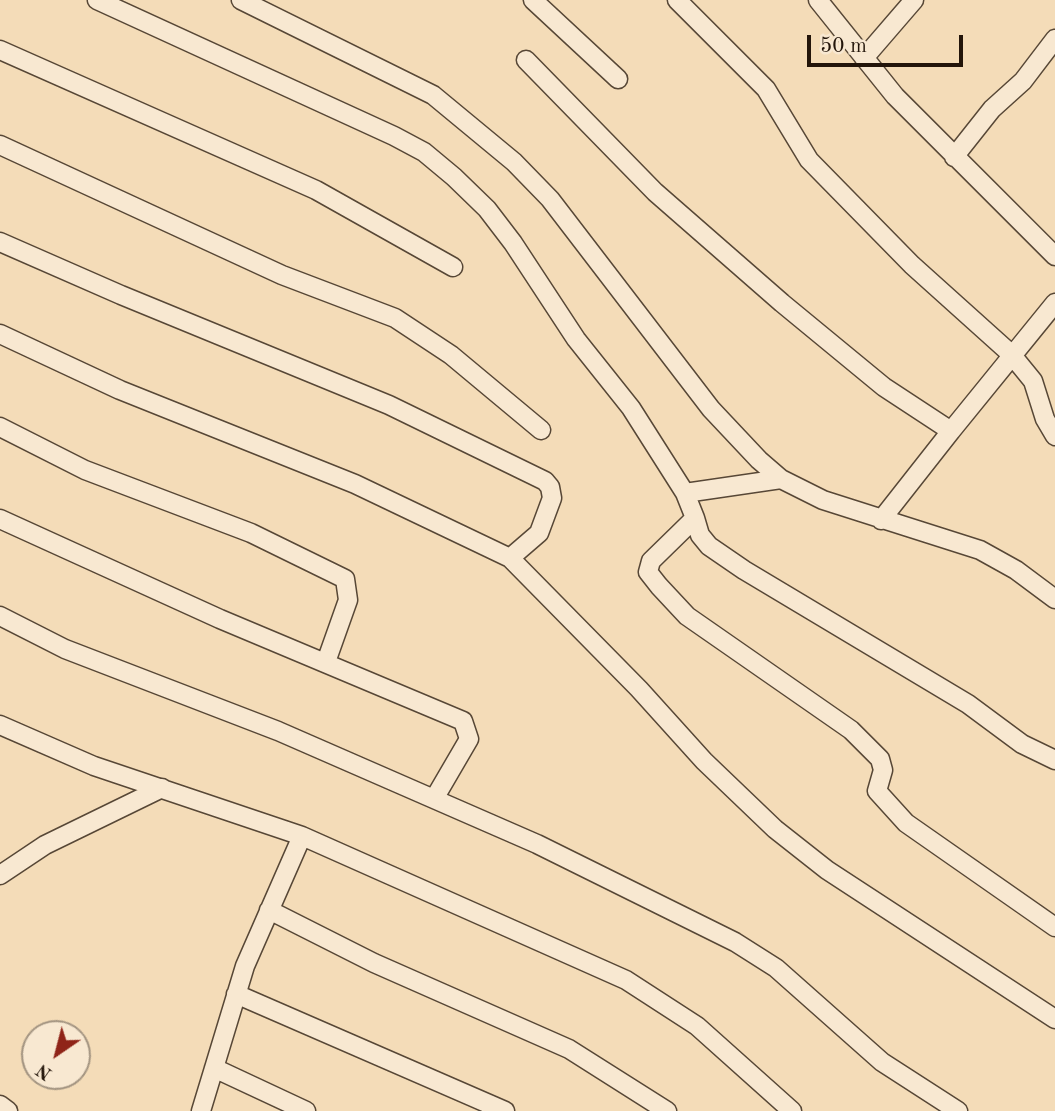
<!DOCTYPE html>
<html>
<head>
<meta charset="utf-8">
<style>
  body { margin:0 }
  #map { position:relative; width:1055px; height:1111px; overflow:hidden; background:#f4dcb8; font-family:"Old Standard TT",serif }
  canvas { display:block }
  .north { position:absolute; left:21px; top:1020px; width:70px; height:70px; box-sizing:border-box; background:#f8e8d1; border:2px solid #a39481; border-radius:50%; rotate:215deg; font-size:19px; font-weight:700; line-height:28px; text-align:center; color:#23150a }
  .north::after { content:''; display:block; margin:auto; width:24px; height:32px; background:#8f2418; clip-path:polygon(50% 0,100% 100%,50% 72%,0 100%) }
  .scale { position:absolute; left:807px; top:35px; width:156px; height:32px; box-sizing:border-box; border:4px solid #23150a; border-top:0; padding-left:9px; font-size:21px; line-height:24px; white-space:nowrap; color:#23150a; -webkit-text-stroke:5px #f8e8d1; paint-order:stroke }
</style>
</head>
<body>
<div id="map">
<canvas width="1055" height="1111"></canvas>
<div class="north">N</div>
<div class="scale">50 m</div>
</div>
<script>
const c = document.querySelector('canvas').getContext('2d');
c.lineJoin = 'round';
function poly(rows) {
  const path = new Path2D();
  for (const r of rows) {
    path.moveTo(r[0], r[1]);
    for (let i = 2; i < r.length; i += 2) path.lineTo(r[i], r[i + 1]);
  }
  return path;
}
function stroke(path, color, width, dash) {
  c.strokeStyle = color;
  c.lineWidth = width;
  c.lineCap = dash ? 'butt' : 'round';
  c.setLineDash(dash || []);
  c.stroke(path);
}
const minor = poly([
  [97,0,394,136,424,152,454,177,487,209,513,243,576,339,631,408,685,493,695,518,651,561,648,572,659,586,687,616,851,730,880,759,883,770,877,791,906,823,1055,927],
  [241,0,433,95,514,162,550,199,711,409,759,460,781,479,823,500,980,550,1016,570,1055,599],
  [533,0,618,79],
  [677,0,766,89,809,160,912,265,1011,354,1033,381,1045,419,1055,436],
  [818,0,895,96,1055,256],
  [0,50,316,190,453,267],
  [864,58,914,0],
  [526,60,655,192,782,303,884,387,951,431,1055,303],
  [0,145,282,275,395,318,451,355,541,430],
  [954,157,992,109,1023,81,1055,39],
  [0,242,121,295,389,405,545,481,550,487,552,498,539,533,510,558],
  [0,334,120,390,355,484,510,558,639,689,704,761,775,829,827,870,1055,1019],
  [0,427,85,470,251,533,345,579,348,600,326,662],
  [685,493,781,479],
  [695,518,700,535,709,546,744,570,968,704,1022,744,1055,760],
  [0,519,220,619,463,721,469,739,434,799],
  [881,520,951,431],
  [0,616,65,649,278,731,537,844,735,942,776,968,882,1062,958,1111],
  [0,725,94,766,302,836,626,980,697,1026,792,1111],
  [0,875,45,845,162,788],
  [269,910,374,963,569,1049,667,1111],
  [236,994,505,1111],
  [214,1068,306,1111],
  [0,1105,8,1111],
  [201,1111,245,966,302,836]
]);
stroke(minor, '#574736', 21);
stroke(minor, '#f8e8d1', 18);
</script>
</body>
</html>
